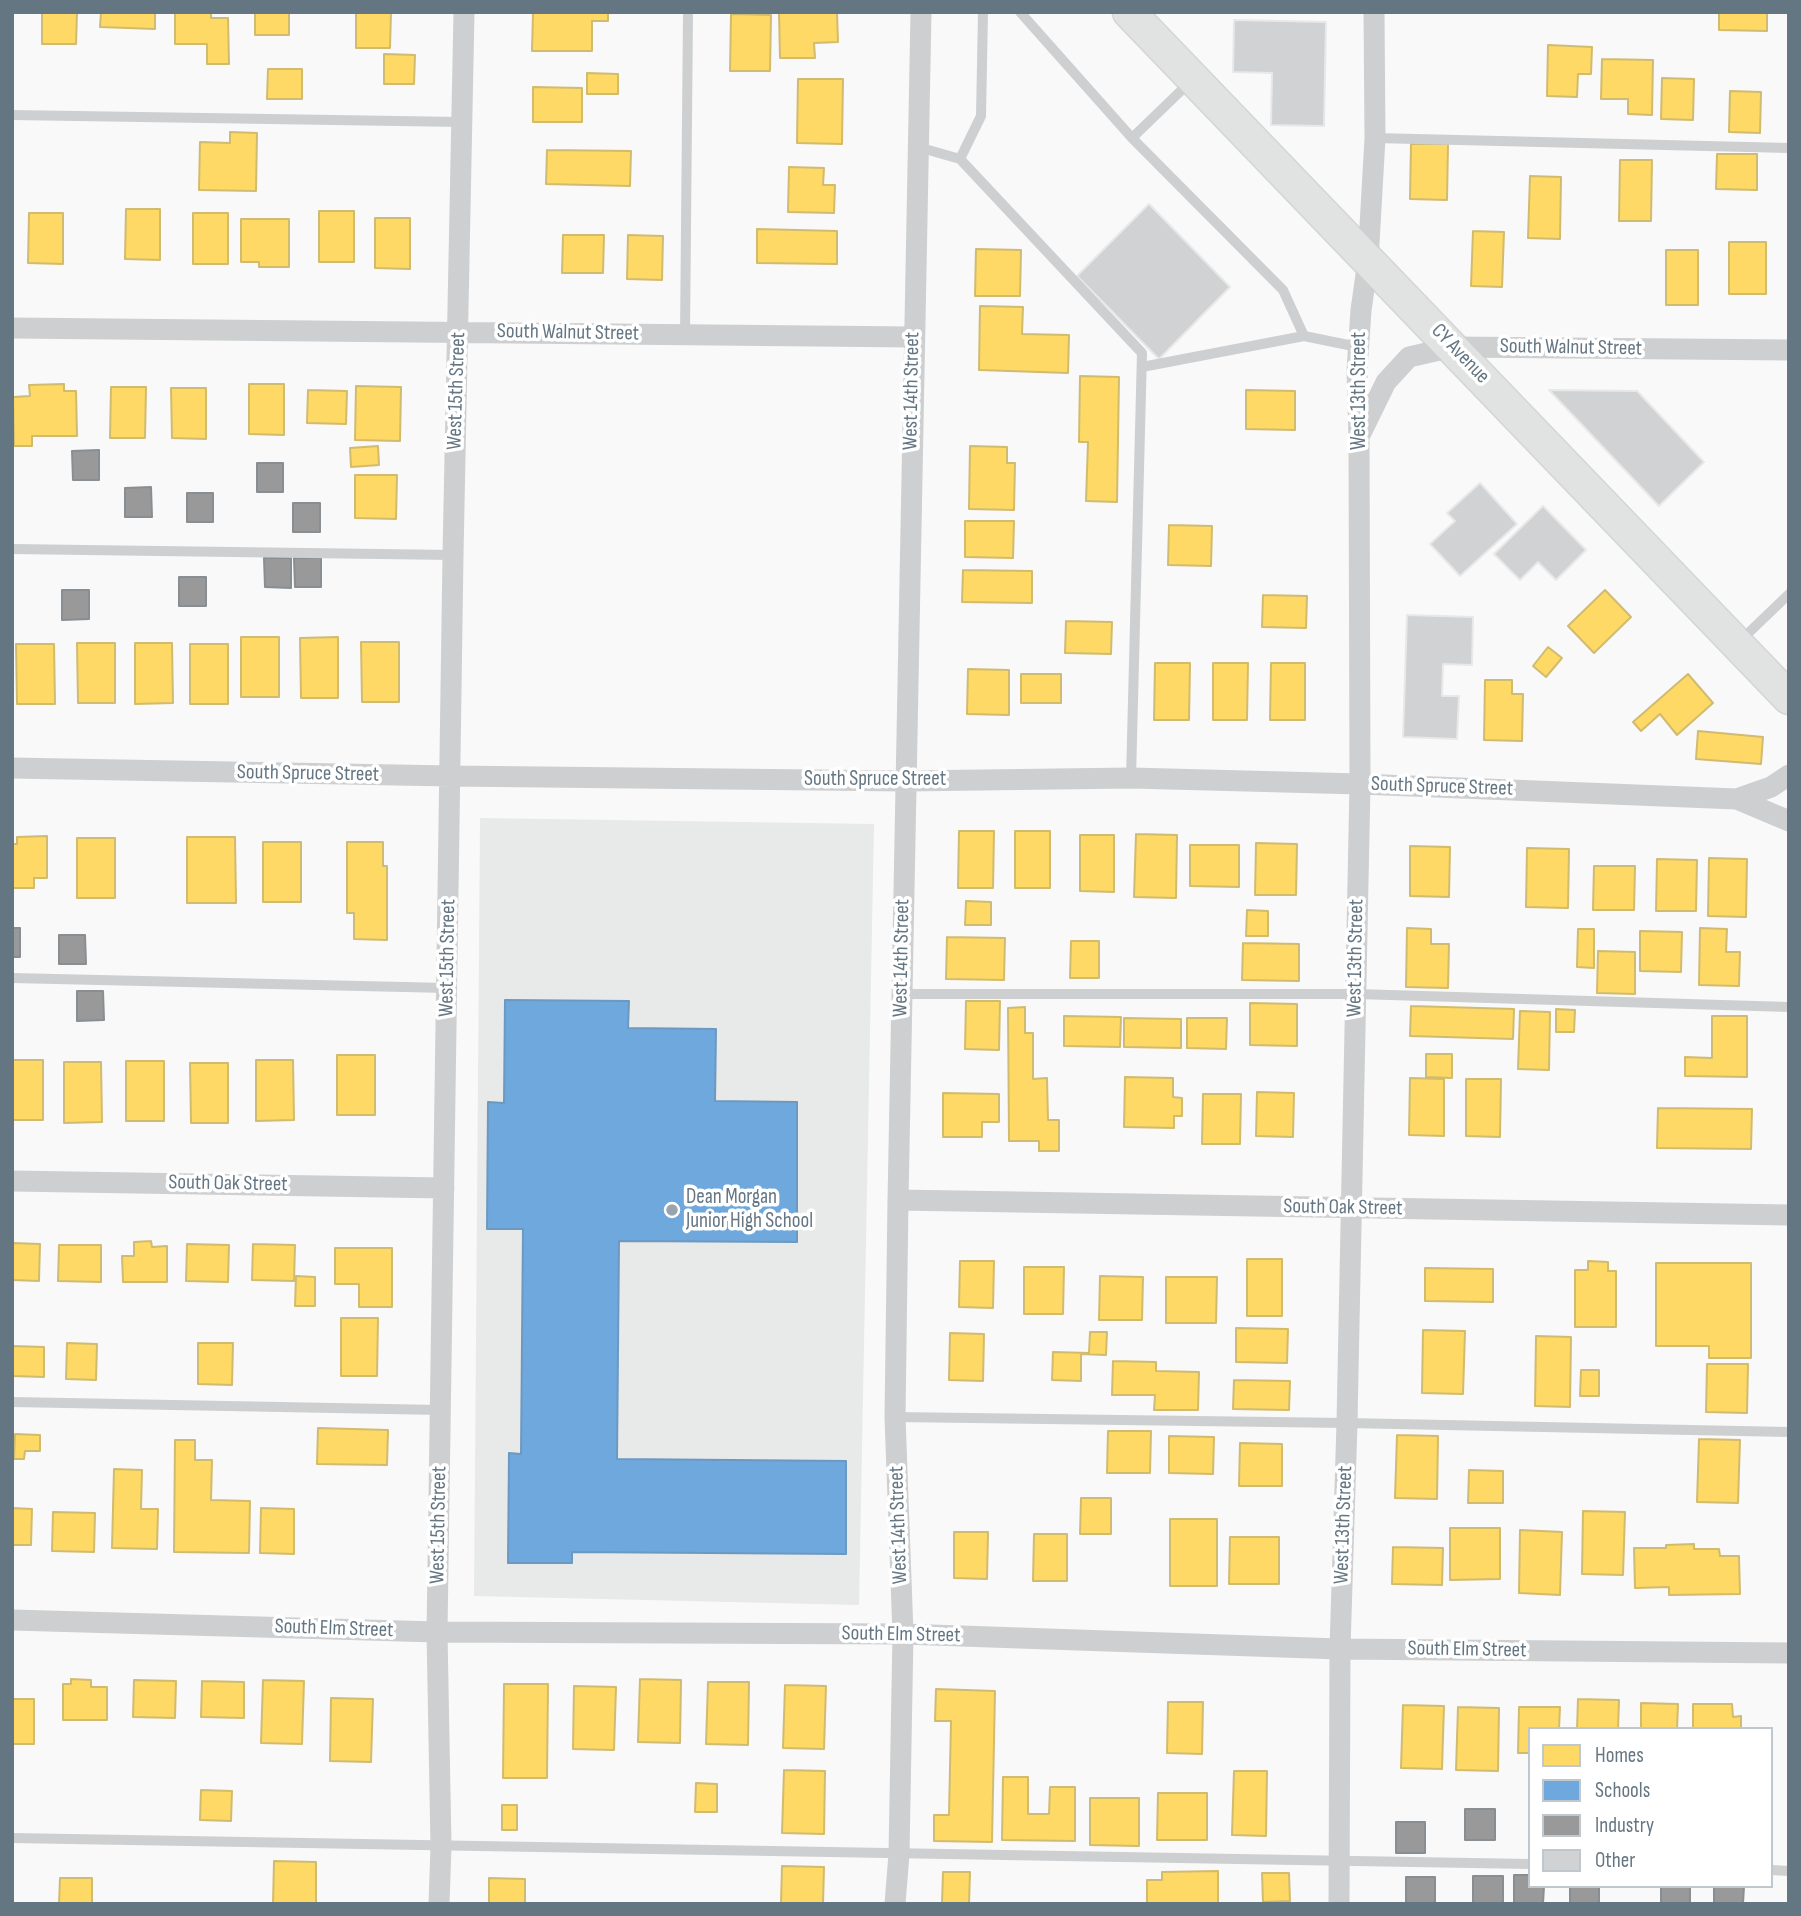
<!DOCTYPE html>
<html>
<head>
<meta charset="utf-8">
<style>
  body { margin:0 }
  #map { position:relative; width:1801px; height:1916px; overflow:hidden; background:#f9f9f9; font-family:"Sofia Sans Condensed",sans-serif }
  canvas { display:block }
  .frame { position:absolute; inset:0; border:14px solid #657683; pointer-events:none }
  .legend { position:absolute; left:1528px; top:1727px; width:245px; height:161px; box-sizing:border-box; background:#fff; border:2px solid #c1c8cd; margin:0; padding:9px 12px; list-style:none; font-size:21px; color:#657683 }
  .legend li { display:flex; align-items:center; gap:14px; height:35px }
  .legend b { width:35px; border:2px solid #c1c8cd }
</style>
</head>
<body>
<div id="map">
<canvas width="1801" height="1916"></canvas>
<div class="frame"></div>
<ul class="legend">
<li><b style="height:19px;background:#ffd966"></b>Homes</li>
<li><b style="height:19px;background:#6fa8dc"></b>Schools</li>
<li><b style="height:19px;background:#999"></b>Industry</li>
<li><b style="height:19px;background:#d0d2d3"></b>Other</li>
</ul>
</div>
<script>
const c = document.querySelector('canvas').getContext('2d');
c.lineJoin = 'round';
function fillPath(path, color) {
  c.fillStyle = color;
  c.fill(path, 'evenodd');
}
function poly(rows) {
  const path = new Path2D();
  for (const r of rows) {
    path.moveTo(r[0], r[1]);
    for (let i = 2; i < r.length; i += 2) path.lineTo(r[i], r[i + 1]);
  }
  return path;
}
function stroke(path, color, width, dash) {
  c.strokeStyle = color;
  c.lineWidth = width;
  c.lineCap = dash ? 'butt' : 'round';
  c.setLineDash(dash || []);
  c.stroke(path);
}
function write(font, color, halo, rows, align = 'center') {
  c.font = font + ' "Sofia Sans Condensed",sans-serif';
  c.lineWidth = 7;
  c.setLineDash([]);
  c.textBaseline = 'middle';
  c.strokeStyle = halo;
  c.fillStyle = color;
  for (const [text, x, y, turn = 0] of rows) {
    c.save();
    c.translate(x, y);
    c.rotate((+turn || 0) * Math.PI / 180);
    c.textAlign = isNaN(turn) ? turn : align;
    if (halo) c.strokeText(text, 0, 0);
    c.fillText(text, 0, 0);
    c.restore();
  }
}
fillPath(poly([
  [480,818,874,824,859,1605,474,1596]
]), '#e8e9e9');
const homes = poly([
  [42,12,77,12,76,44,42,44,42,12],
  [101,12,155,12,155,29,100,27,101,12],
  [175,12,211,12,211,18,228,18,229,64,207,64,207,44,175,44,175,12],
  [255,12,289,12,289,35,255,35,255,12],
  [356,12,391,12,390,48,356,48,356,12],
  [579,12,608,12,608,21,592,21,592,51,532,51,533,13,579,12],
  [779,12,837,12,838,42,814,43,815,58,780,58,779,12],
  [1719,12,1767,12,1767,31,1719,30,1719,12],
  [731,14,771,15,770,71,730,71,731,14],
  [1548,45,1592,47,1591,74,1578,74,1577,97,1547,96,1548,45],
  [384,54,415,55,414,84,384,84,384,54],
  [1602,59,1653,60,1652,115,1628,114,1628,99,1601,99,1602,59],
  [268,69,302,69,302,99,267,99,268,69],
  [587,73,618,74,618,94,587,94,587,73],
  [1662,78,1694,79,1693,120,1661,119,1662,78],
  [798,79,843,79,842,144,797,143,798,79],
  [533,87,582,88,582,122,533,122,533,87],
  [1730,91,1761,92,1760,133,1729,132,1730,91],
  [230,132,257,133,256,191,199,190,200,142,230,143,230,132],
  [1411,144,1448,144,1447,200,1410,199,1411,144],
  [547,150,631,151,630,186,546,184,547,150],
  [1717,154,1757,154,1757,190,1716,189,1717,154],
  [1620,160,1652,160,1651,221,1619,221,1620,160],
  [789,167,824,168,823,185,835,185,834,213,788,212,789,167],
  [1530,176,1561,177,1560,239,1528,238,1530,176],
  [126,209,160,209,160,260,125,259,126,209],
  [319,211,354,211,354,262,319,262,319,211],
  [29,213,63,213,63,264,28,263,29,213],
  [193,213,228,213,228,264,193,264,193,213],
  [375,218,410,218,410,269,375,268,375,218],
  [241,219,289,219,289,267,259,267,259,262,241,262,241,219],
  [757,229,837,231,837,264,757,263,757,229],
  [1473,231,1504,232,1502,287,1471,286,1473,231],
  [563,235,604,235,603,273,562,273,563,235],
  [628,235,663,236,662,280,627,279,628,235],
  [1729,242,1766,242,1766,294,1729,294,1729,242],
  [976,249,1021,250,1020,296,975,296,976,249],
  [1666,250,1698,250,1698,305,1666,305,1666,250],
  [980,306,1023,307,1022,334,1069,335,1068,373,979,370,980,306],
  [1080,376,1119,377,1117,502,1086,501,1088,442,1079,442,1080,376],
  [64,384,64,391,76,391,77,436,32,436,32,446,14,446,13,397,30,396,29,385,64,384],
  [249,384,284,384,284,435,249,434,249,384],
  [356,386,401,387,400,441,355,440,356,386],
  [111,387,146,387,145,438,110,438,111,387],
  [171,388,206,388,206,439,172,438,171,388],
  [308,390,347,391,346,424,307,423,308,390],
  [1246,390,1295,391,1295,430,1246,429,1246,390],
  [378,446,379,465,351,467,350,448,378,446],
  [970,446,1007,447,1007,463,1015,463,1014,510,969,509,970,446],
  [355,475,397,475,396,519,355,518,355,475],
  [965,521,1014,521,1013,558,965,557,965,521],
  [1169,525,1212,526,1211,566,1168,565,1169,525],
  [963,570,1032,571,1032,603,962,602,963,570],
  [1605,590,1631,617,1594,653,1568,626,1605,590],
  [1263,595,1307,596,1306,628,1262,627,1263,595],
  [1066,621,1112,622,1111,654,1065,653,1066,621],
  [241,637,279,637,279,697,241,697,241,637],
  [338,637,338,698,301,698,300,638,338,637],
  [361,642,399,642,399,702,362,702,361,642],
  [77,643,115,643,115,703,78,703,77,643],
  [135,643,172,643,173,703,135,704,135,643],
  [16,644,54,644,55,704,17,704,16,644],
  [190,644,228,644,228,704,190,704,190,644],
  [1548,647,1562,658,1546,677,1533,666,1548,647],
  [1155,663,1190,663,1189,720,1154,720,1155,663],
  [1213,663,1248,663,1247,720,1213,720,1213,663],
  [1271,663,1305,663,1305,720,1270,720,1271,663],
  [968,669,1009,670,1009,715,967,714,968,669],
  [1021,674,1061,674,1061,703,1021,703,1021,674],
  [1688,674,1713,703,1677,735,1660,714,1641,731,1633,722,1688,674],
  [1485,680,1512,680,1512,694,1523,694,1522,741,1484,740,1485,680],
  [1698,731,1763,737,1761,764,1696,759,1698,731],
  [959,831,994,831,993,888,958,888,959,831],
  [1015,831,1050,831,1050,888,1015,888,1015,831],
  [1136,834,1177,835,1176,898,1134,897,1136,834],
  [1080,835,1114,835,1114,892,1080,891,1080,835],
  [47,836,47,878,34,878,34,888,12,888,12,844,17,844,17,837,47,836],
  [187,837,235,837,236,903,187,903,187,837],
  [77,838,115,838,115,898,77,898,77,838],
  [263,842,301,842,301,902,263,902,263,842],
  [347,842,383,842,383,866,387,866,387,940,354,939,354,913,347,913,347,842],
  [1256,843,1297,844,1296,895,1255,895,1256,843],
  [1190,845,1239,845,1239,887,1190,886,1190,845],
  [1410,846,1450,847,1449,897,1410,896,1410,846],
  [1527,848,1569,849,1568,908,1526,907,1527,848],
  [1709,858,1747,859,1746,917,1708,916,1709,858],
  [1657,859,1697,860,1696,911,1656,911,1657,859],
  [1594,866,1635,866,1634,910,1593,910,1594,866],
  [966,901,991,902,991,925,965,925,966,901],
  [1247,910,1268,911,1268,936,1246,936,1247,910],
  [1407,928,1431,929,1431,944,1449,944,1448,988,1406,987,1407,928],
  [1700,928,1727,929,1726,952,1740,952,1739,986,1699,985,1700,928],
  [1578,929,1594,929,1594,968,1577,967,1578,929],
  [1640,931,1682,932,1681,972,1640,971,1640,931],
  [947,937,1005,938,1004,980,946,979,947,937],
  [1071,941,1099,941,1099,978,1070,978,1071,941],
  [1243,943,1299,944,1299,981,1242,980,1243,943],
  [1598,951,1635,952,1635,994,1597,993,1598,951],
  [966,1001,1000,1001,999,1050,965,1049,966,1001],
  [1250,1003,1297,1004,1297,1046,1250,1045,1250,1003],
  [1411,1006,1514,1009,1513,1039,1410,1036,1411,1006],
  [1025,1007,1025,1033,1033,1033,1033,1079,1047,1078,1048,1120,1059,1120,1059,1151,1039,1151,1039,1141,1009,1141,1008,1008,1025,1007],
  [1556,1009,1575,1010,1574,1032,1556,1032,1556,1009],
  [1520,1011,1550,1012,1549,1070,1518,1069,1520,1011],
  [1064,1016,1121,1017,1120,1047,1064,1046,1064,1016],
  [1712,1016,1747,1016,1747,1077,1685,1076,1685,1057,1712,1058,1712,1016],
  [1124,1018,1181,1019,1181,1048,1124,1047,1124,1018],
  [1187,1018,1227,1018,1226,1049,1187,1048,1187,1018],
  [1426,1054,1452,1054,1452,1078,1426,1077,1426,1054],
  [337,1055,375,1055,375,1115,337,1115,337,1055],
  [12,1060,43,1060,43,1120,12,1120,12,1060],
  [256,1060,293,1060,294,1120,256,1121,256,1060],
  [126,1061,164,1061,164,1121,126,1121,126,1061],
  [64,1062,101,1062,102,1122,64,1123,64,1062],
  [190,1063,228,1063,228,1123,191,1123,190,1063],
  [1125,1077,1173,1078,1173,1097,1182,1098,1182,1116,1174,1116,1174,1128,1124,1127,1125,1077],
  [1410,1078,1444,1079,1444,1136,1409,1135,1410,1078],
  [1466,1079,1501,1079,1500,1137,1466,1136,1466,1079],
  [1257,1092,1294,1093,1293,1137,1256,1136,1257,1092],
  [943,1093,999,1094,999,1122,982,1122,982,1137,943,1137,943,1093],
  [1203,1094,1241,1094,1240,1144,1202,1144,1203,1094],
  [1658,1108,1752,1109,1751,1149,1657,1148,1658,1108],
  [151,1241,152,1247,167,1246,167,1282,123,1282,122,1256,134,1256,134,1242,151,1241],
  [12,1243,40,1244,39,1281,12,1280,12,1243],
  [187,1244,229,1245,228,1282,186,1281,187,1244],
  [253,1244,295,1245,294,1281,252,1280,253,1244],
  [59,1245,101,1245,101,1282,58,1281,59,1245],
  [335,1248,392,1248,392,1307,359,1307,359,1284,335,1284,335,1248],
  [1247,1259,1282,1259,1282,1316,1247,1316,1247,1259],
  [960,1261,994,1261,993,1308,959,1307,960,1261],
  [1588,1261,1608,1262,1608,1271,1616,1271,1616,1327,1575,1327,1575,1270,1588,1270,1588,1261],
  [1656,1263,1751,1263,1751,1358,1709,1358,1709,1346,1656,1346,1656,1263],
  [1024,1267,1064,1267,1063,1314,1024,1314,1024,1267],
  [1425,1268,1493,1269,1493,1302,1425,1301,1425,1268],
  [296,1276,315,1277,315,1306,295,1306,296,1276],
  [1100,1276,1143,1277,1142,1320,1099,1320,1100,1276],
  [1166,1277,1217,1277,1216,1323,1166,1323,1166,1277],
  [341,1318,378,1318,377,1376,341,1376,341,1318],
  [1236,1328,1288,1329,1287,1363,1236,1362,1236,1328],
  [1423,1330,1465,1331,1463,1394,1422,1393,1423,1330],
  [1090,1332,1107,1332,1106,1355,1081,1354,1081,1381,1052,1380,1053,1352,1089,1353,1090,1332],
  [950,1333,984,1334,983,1381,949,1380,950,1333],
  [1536,1336,1571,1337,1570,1407,1535,1406,1536,1336],
  [67,1343,97,1344,96,1380,66,1379,67,1343],
  [198,1343,233,1343,232,1385,198,1384,198,1343],
  [12,1346,44,1347,44,1377,12,1376,12,1346],
  [1113,1361,1156,1362,1156,1371,1199,1372,1198,1410,1154,1410,1155,1395,1112,1395,1113,1361],
  [1707,1364,1748,1364,1747,1413,1706,1412,1707,1364],
  [1581,1370,1599,1370,1599,1396,1580,1396,1581,1370],
  [1234,1380,1290,1381,1289,1410,1233,1409,1234,1380],
  [318,1428,388,1430,387,1465,317,1464,318,1428],
  [1108,1431,1151,1431,1150,1473,1107,1473,1108,1431],
  [15,1434,40,1435,40,1451,25,1451,24,1459,14,1459,15,1434],
  [1397,1435,1438,1436,1437,1499,1395,1498,1397,1435],
  [1169,1436,1214,1437,1213,1474,1169,1473,1169,1436],
  [1699,1439,1740,1440,1738,1503,1697,1502,1699,1439],
  [175,1440,195,1440,195,1460,212,1460,211,1500,250,1501,249,1553,174,1552,175,1440],
  [1240,1443,1282,1444,1282,1486,1239,1486,1240,1443],
  [114,1469,142,1470,141,1509,158,1509,157,1549,112,1548,114,1469],
  [1469,1470,1503,1471,1503,1503,1468,1503,1469,1470],
  [1081,1498,1111,1498,1111,1534,1080,1534,1081,1498],
  [12,1508,32,1509,31,1545,12,1545,12,1508],
  [261,1508,294,1509,294,1554,260,1553,261,1508],
  [1583,1511,1625,1512,1623,1575,1582,1574,1583,1511],
  [53,1512,95,1513,94,1552,52,1551,53,1512],
  [1170,1519,1217,1519,1217,1586,1170,1586,1170,1519],
  [1450,1528,1500,1528,1500,1579,1450,1580,1450,1528],
  [1520,1530,1562,1532,1560,1595,1519,1593,1520,1530],
  [954,1532,988,1532,987,1579,954,1578,954,1532],
  [1034,1534,1067,1534,1067,1581,1033,1581,1034,1534],
  [1230,1537,1279,1537,1279,1584,1229,1584,1230,1537],
  [1694,1544,1694,1549,1719,1549,1720,1556,1739,1556,1740,1594,1669,1595,1669,1587,1635,1588,1634,1548,1666,1548,1666,1545,1694,1544],
  [1393,1547,1443,1548,1442,1585,1392,1584,1393,1547],
  [71,1679,91,1680,91,1687,107,1687,107,1720,63,1720,63,1684,71,1684,71,1679],
  [640,1679,681,1680,680,1743,638,1742,640,1679],
  [134,1680,176,1681,175,1718,133,1717,134,1680],
  [263,1680,304,1681,302,1744,261,1743,263,1680],
  [202,1681,244,1682,244,1718,201,1717,202,1681],
  [708,1682,749,1682,748,1745,706,1744,708,1682],
  [504,1684,548,1684,547,1778,503,1778,504,1684],
  [785,1685,826,1686,824,1749,783,1748,785,1685],
  [574,1686,616,1687,614,1750,573,1749,574,1686],
  [936,1689,995,1691,992,1842,934,1841,934,1815,949,1815,951,1721,935,1721,936,1689],
  [331,1698,373,1699,371,1762,330,1761,331,1698],
  [12,1699,34,1699,34,1744,12,1744,12,1699],
  [1578,1699,1619,1700,1618,1729,1577,1729,1578,1699],
  [1168,1702,1203,1702,1202,1754,1167,1753,1168,1702],
  [1641,1703,1678,1704,1677,1729,1641,1729,1641,1703],
  [1693,1704,1732,1704,1733,1717,1741,1716,1741,1729,1693,1729,1693,1704],
  [1403,1705,1444,1706,1442,1769,1401,1768,1403,1705],
  [1458,1707,1499,1708,1498,1771,1456,1770,1458,1707],
  [1519,1707,1560,1707,1559,1729,1530,1729,1530,1753,1518,1753,1519,1707],
  [784,1770,825,1771,824,1834,782,1833,784,1770],
  [1234,1771,1267,1771,1266,1836,1232,1835,1234,1771],
  [1003,1777,1028,1777,1028,1814,1049,1814,1050,1787,1075,1787,1075,1841,1002,1840,1003,1777],
  [696,1783,717,1784,717,1812,695,1812,696,1783],
  [201,1790,232,1791,231,1821,200,1820,201,1790],
  [1158,1793,1207,1793,1207,1840,1157,1840,1158,1793],
  [1090,1798,1139,1798,1139,1846,1090,1845,1090,1798],
  [502,1805,517,1805,517,1830,502,1830,502,1805],
  [274,1861,316,1862,316,1904,273,1904,274,1861],
  [782,1866,824,1867,823,1904,781,1904,782,1866],
  [1218,1871,1218,1904,1147,1903,1147,1880,1162,1880,1162,1872,1218,1871],
  [943,1872,970,1872,969,1904,942,1904,943,1872],
  [1262,1873,1289,1873,1290,1901,1263,1902,1262,1873],
  [60,1878,92,1878,92,1904,59,1904,60,1878],
  [489,1878,525,1879,525,1904,489,1904,489,1878]
]);
fillPath(homes, '#ffd966');
stroke(homes, '#d1bb6f', 2);
const schools = poly([
  [505,1000,629,1001,628,1028,716,1029,715,1101,797,1102,797,1242,619,1241,617,1459,846,1461,846,1554,572,1552,572,1563,508,1563,509,1453,521,1454,523,1229,487,1229,488,1102,504,1103,505,1000]
]);
fillPath(schools, '#6fa8dc');
stroke(schools, '#6c99c1', 2);
const industry = poly([
  [99,450,99,480,73,480,72,451,99,450],
  [257,463,283,463,283,492,257,492,257,463],
  [151,487,152,517,125,517,125,488,151,487],
  [187,493,213,493,213,522,187,522,187,493],
  [293,503,320,503,320,532,293,532,293,503],
  [264,558,291,558,291,588,265,587,264,558],
  [294,558,321,558,321,587,295,587,294,558],
  [179,577,206,577,206,606,179,606,179,577],
  [62,590,89,590,89,619,62,620,62,590],
  [12,928,20,928,20,957,12,957,12,928],
  [59,935,85,935,86,964,59,964,59,935],
  [77,991,103,991,104,1020,77,1021,77,991],
  [1465,1809,1495,1809,1495,1840,1465,1840,1465,1809],
  [1396,1822,1425,1822,1425,1853,1396,1853,1396,1822],
  [1514,1875,1530,1875,1530,1886,1544,1886,1543,1904,1514,1904,1514,1875],
  [1473,1876,1503,1876,1503,1904,1473,1904,1473,1876],
  [1406,1877,1435,1877,1435,1904,1406,1904,1406,1877],
  [1570,1886,1599,1886,1599,1904,1570,1904,1570,1886],
  [1661,1886,1690,1886,1690,1904,1661,1904,1661,1886],
  [1714,1886,1744,1886,1743,1904,1714,1904,1714,1886]
]);
fillPath(industry, '#999');
stroke(industry, '#898e92', 2);
const building = poly([
  [1234,20,1326,22,1324,126,1271,125,1272,73,1233,72,1234,20],
  [1149,204,1230,287,1159,359,1077,276,1149,204],
  [1549,390,1637,391,1704,462,1659,506,1549,390],
  [1480,483,1517,524,1460,576,1430,544,1455,521,1447,513,1480,483],
  [1543,506,1586,550,1556,580,1538,562,1520,580,1494,554,1543,506],
  [1407,615,1473,617,1472,665,1443,664,1442,696,1459,696,1457,739,1403,737,1407,615]
]);
fillPath(building, '#d0d2d3');
stroke(building, '#e8e8e8', 2);
const secondary = poly([
  [1129,12,1789,698]
]);
stroke(secondary, '#d5d6d7', 35);
stroke(poly([
  [1020,12,1132,138,1191,81],
  [12,115,462,122],
  [1132,138,1283,290,1304,336,1358,347],
  [1375,138,1789,148],
  [918,147,960,159,1142,353,1131,778],
  [960,159,981,116,983,12],
  [685,335,688,12],
  [1142,367,1304,336],
  [12,549,453,555],
  [1739,642,1789,594],
  [12,978,447,988],
  [901,994,1356,994,1789,1007],
  [12,1402,441,1410],
  [895,1417,1347,1423,1789,1432],
  [12,1838,1530,1864],
  [1771,1870,1789,1871]
]), '#cecfd0', 10);
stroke(poly([
  [12,328,913,337],
  [1360,435,1386,382,1409,357,1453,347,1789,350],
  [12,768,451,776,906,781,1131,778,1360,784,1737,799,1789,821],
  [1737,799,1771,787,1789,775],
  [12,1181,444,1188],
  [898,1200,1789,1215],
  [12,1620,437,1632,903,1634,1340,1649,1789,1653],
  [439,1904,441,1846,437,1632,453,555,464,12],
  [895,1904,899,1854,903,1634,895,1417,898,1200,921,12],
  [1339,1904,1340,1649,1347,1423,1360,784,1359,438,1357,371,1361,310,1368,261,1375,138,1374,12]
]), '#cecfd0', 21);
stroke(secondary, '#e1e2e2', 32);
for (const [x, y, r, color] of [
  [672,1210,7,"#99a4ac"]
]) {
  const dot = new Path2D();
  dot.arc(x, y, r, 0, 2 * Math.PI);
  c.fillStyle = color;
  c.fill(dot);
  stroke(dot, '#fff', 2.5);
}
write('21px', '#657683', '#fff', [
  ["South Walnut Street",568,333,1],
  ["South Walnut Street",1571,348,1],
  ["CY Avenue",1460,354,46],
  ["West 15th Street",457,391,-88],
  ["West 14th Street",912,391,-89],
  ["West 13th Street",1360,391,-90],
  ["South Spruce Street",308,774,1],
  ["South Spruce Street",875,780],
  ["South Spruce Street",1442,787,2],
  ["West 15th Street",448,958,-89],
  ["West 14th Street",902,958,-89],
  ["West 13th Street",1356,958,-89],
  ["South Oak Street",228,1184,1],
  ["South Oak Street",1343,1208,1],
  ["West 15th Street",439,1525,-89],
  ["West 14th Street",899,1525,-92],
  ["West 13th Street",1344,1525,-88],
  ["South Elm Street",334,1629,2],
  ["South Elm Street",901,1635,1],
  ["South Elm Street",1467,1650,1]
]);
write('21px', '#657683', '#fff', [
  ["Dean Morgan",686,1198],
  ["Junior High School",686,1222]
], 'left');
</script>
</body>
</html>
